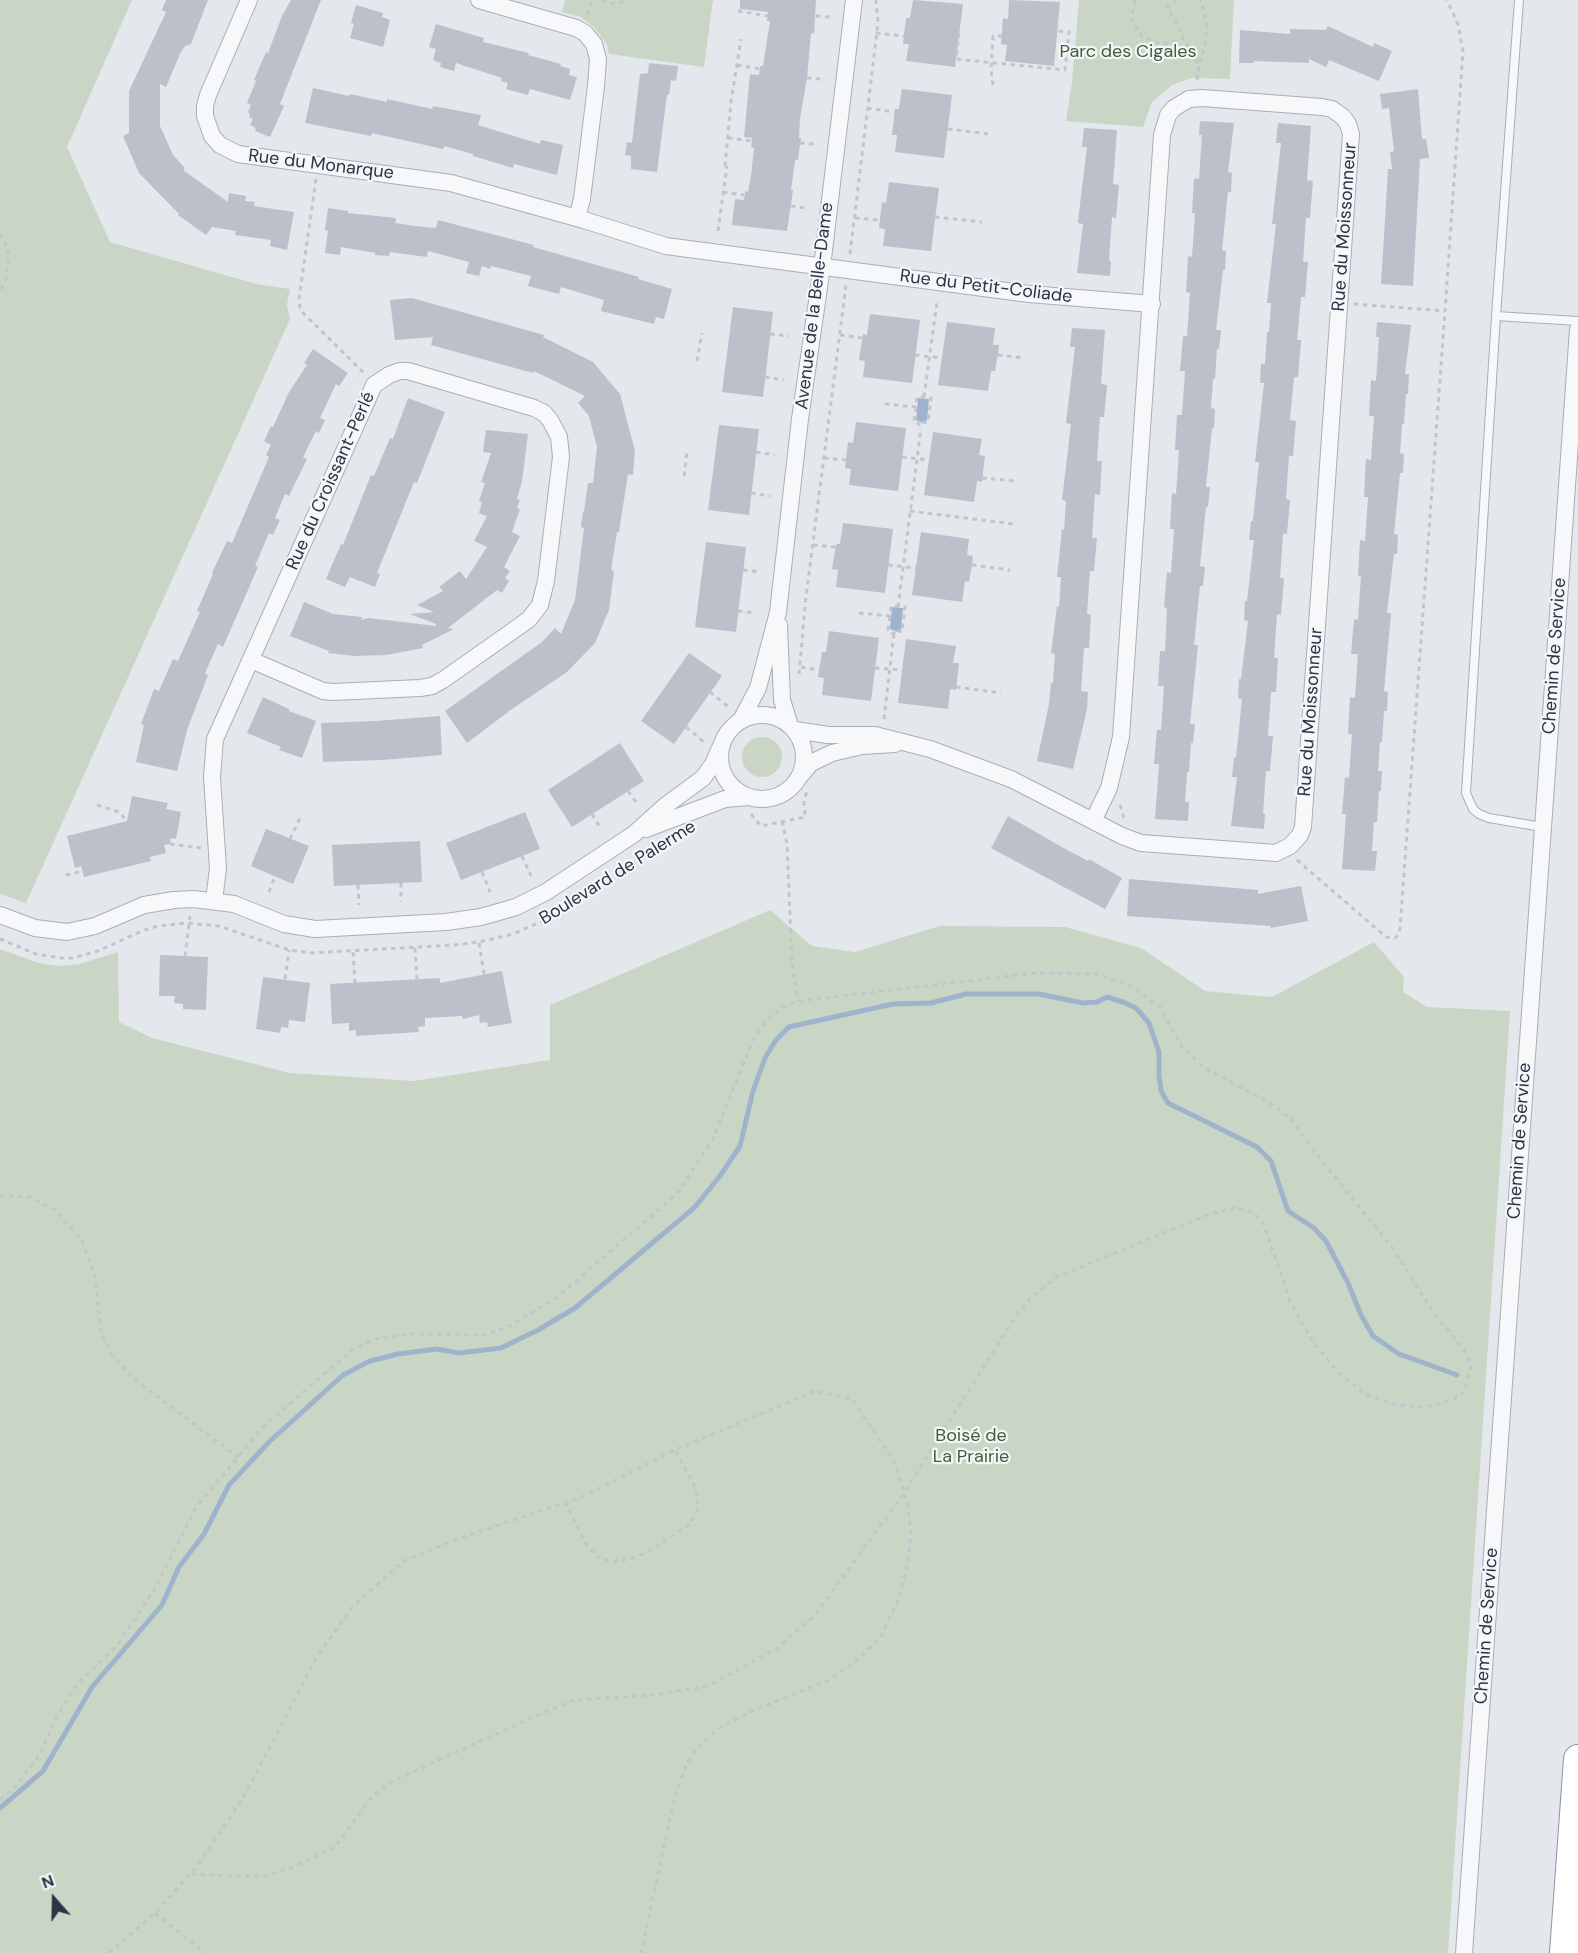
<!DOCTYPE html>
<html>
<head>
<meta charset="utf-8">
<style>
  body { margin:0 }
  #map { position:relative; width:1578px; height:1953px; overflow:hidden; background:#e4e7ec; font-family:"DM Sans",sans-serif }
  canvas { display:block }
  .north { position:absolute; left:24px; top:1869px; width:60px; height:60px; -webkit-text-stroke:4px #f4f6f9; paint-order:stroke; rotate:340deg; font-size:16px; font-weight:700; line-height:24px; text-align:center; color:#2b3445 }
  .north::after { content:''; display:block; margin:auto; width:21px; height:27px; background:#2b3445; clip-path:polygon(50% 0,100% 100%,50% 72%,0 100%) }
</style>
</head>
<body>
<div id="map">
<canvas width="1578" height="1953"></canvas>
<div class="north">N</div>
</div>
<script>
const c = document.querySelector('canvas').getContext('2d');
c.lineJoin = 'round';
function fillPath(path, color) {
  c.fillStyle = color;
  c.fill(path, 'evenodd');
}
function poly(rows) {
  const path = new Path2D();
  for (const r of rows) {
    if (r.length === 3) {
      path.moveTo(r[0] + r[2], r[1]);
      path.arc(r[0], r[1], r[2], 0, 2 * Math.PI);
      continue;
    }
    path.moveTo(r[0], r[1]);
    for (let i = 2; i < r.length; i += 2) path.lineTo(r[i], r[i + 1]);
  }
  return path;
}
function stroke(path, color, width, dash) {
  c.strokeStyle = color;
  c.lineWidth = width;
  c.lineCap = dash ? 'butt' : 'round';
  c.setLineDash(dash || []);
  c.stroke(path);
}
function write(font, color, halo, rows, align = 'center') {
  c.font = font + ' "DM Sans",sans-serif';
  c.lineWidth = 4.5;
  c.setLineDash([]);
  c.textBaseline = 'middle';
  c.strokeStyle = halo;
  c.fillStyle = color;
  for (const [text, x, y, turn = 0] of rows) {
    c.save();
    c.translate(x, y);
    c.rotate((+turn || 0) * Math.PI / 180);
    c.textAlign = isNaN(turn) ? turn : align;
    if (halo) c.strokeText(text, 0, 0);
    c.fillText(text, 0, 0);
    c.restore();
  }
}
fillPath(poly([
  [0,0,132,0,67,147,110,242,256,284,290,289,287,305,290,319,26,903,0,894],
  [565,0,713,0,704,67,609,54,607,45,595,28,581,17,562,12],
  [1079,0,1234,0,1230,79,1192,78,1172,85,1152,102,1143,127,1066,121,1072,82],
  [762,757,20],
  [770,910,812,946,855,952,940,926,1065,927,1141,948,1205,991,1272,997,1374,942,1404,977,1403,992,1427,1007,1510,1011,1448,1953,0,1953,0,949,38,963,59,966,79,964,118,952,119,1022,152,1038,290,1073,414,1081,550,1060,550,1005]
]), '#c9d6c5');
fillPath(poly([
  [918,398,929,399,927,421,923,421,923,423,916,420],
  [892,607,903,608,901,630,897,630,897,632,890,629]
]), '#9fb4cc');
stroke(poly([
  [0,1808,43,1771,92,1687,162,1605,179,1567,204,1534,229,1485,269,1442,343,1375,370,1361,398,1354,437,1349,459,1353,501,1348,538,1330,575,1308,695,1207,720,1176,740,1146,753,1091,765,1058,776,1040,789,1027,893,1004,931,1003,966,994,1039,994,1083,1003,1097,1002,1107,997,1123,1002,1136,1008,1149,1023,1159,1052,1159,1075,1161,1091,1168,1103,1257,1147,1271,1161,1288,1211,1314,1228,1326,1241,1348,1283,1361,1315,1373,1336,1399,1354,1457,1375]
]), '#9fb4cc', 5);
fillPath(poly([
  [166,0,208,0,191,44,185,46,180,54,166,87,160,84,160,126,173,155,185,168,183,170,228,202,229,193,246,196,245,201,255,202,254,206,294,212,287,250,270,246,271,240,235,235,236,231,212,227,206,235,178,215,179,214,139,173,123,136,129,133,129,91,166,12,162,10],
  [291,0,321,0,280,104,284,106,270,137,255,131,256,128,250,125,253,119,249,117,250,114,248,112,251,105,247,103,256,81,254,80,266,52,268,53,282,16],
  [740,0,816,0,814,34,811,33,807,78,800,119,799,138,801,138,798,160,795,160,791,190,793,190,787,231,732,225,735,199,744,200,745,191,748,192,751,176,754,148,751,147,752,138,744,137,750,74,759,75,760,66,763,66,770,21,767,21,768,12,740,9],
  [913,0,963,4,955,67,906,61,909,44,903,44,906,18,910,18],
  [1009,0,1060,2,1054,66,1005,61,1007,45,1001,44,1003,18,1008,19],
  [356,5,383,13,382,17,390,20,383,47,350,38,354,24,351,23],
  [436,24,484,38,483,42,529,53,528,55,561,64,560,66,570,69,569,75,577,77,570,100,530,89,528,95,506,89,508,83,501,81,502,78,456,63,454,71,440,67,441,63,433,60,436,49,429,47],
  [1328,26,1373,47,1374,43,1392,51,1379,81,1329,60,1326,67,1309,59,1309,63,1254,61,1254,63,1239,63,1240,30,1290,34,1290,29,1326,30],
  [649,63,678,66,676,81,671,80,669,95,667,95,657,172,631,169,631,156,625,155,627,142,632,143,640,74,648,73],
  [313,88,349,96,350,94,387,102,387,99,432,109,433,106,481,115,478,125,540,144,541,140,563,145,557,175,514,164,513,168,473,156,473,154,444,146,443,149,372,133,371,136,305,123],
  [902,89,952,95,944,158,895,152,897,135,892,135,895,109,899,109],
  [1418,89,1422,139,1426,139,1429,158,1420,159,1413,286,1381,284,1388,169,1392,169,1390,152,1394,151,1389,108,1382,109,1380,94],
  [1200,121,1234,123,1228,172,1232,173,1231,192,1228,192,1222,250,1226,251,1225,270,1223,270,1216,330,1221,330,1219,349,1217,349,1215,379,1213,379,1211,408,1215,409,1214,428,1212,428,1206,487,1210,487,1208,507,1206,507,1200,566,1205,567,1203,586,1200,586,1194,645,1198,645,1190,724,1195,724,1193,743,1191,743,1189,772,1187,772,1185,802,1189,802,1188,821,1155,819,1159,764,1154,764,1157,730,1161,730,1164,686,1158,686,1160,651,1165,651,1167,608,1164,607,1167,572,1171,573,1174,529,1170,529,1172,493,1176,494,1179,450,1175,450,1177,415,1182,415,1185,371,1180,371,1183,336,1187,336,1190,293,1186,292,1188,256,1192,257,1195,213,1192,213,1194,178,1199,179,1202,135,1199,135],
  [1278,123,1311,126,1307,180,1313,181,1310,218,1306,218,1303,262,1308,262,1305,297,1301,297,1297,340,1301,340,1298,377,1294,377,1290,420,1296,421,1293,456,1289,456,1286,499,1290,500,1287,534,1283,534,1280,578,1284,578,1281,615,1277,614,1274,658,1278,658,1276,692,1271,692,1268,736,1273,736,1270,771,1266,771,1263,814,1265,814,1264,829,1231,826,1237,777,1232,777,1234,757,1236,758,1242,699,1238,698,1239,679,1241,679,1248,621,1244,620,1245,601,1247,601,1254,540,1249,540,1251,521,1253,521,1259,462,1255,462,1264,383,1260,383,1261,364,1265,364,1267,332,1269,332,1271,303,1267,303,1276,224,1272,224,1281,143,1276,143],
  [1084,128,1117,130,1113,184,1119,185,1116,218,1112,217,1109,261,1111,261,1110,276,1077,273,1083,224,1078,223,1080,204,1087,147,1082,147],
  [889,182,939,188,931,251,883,246,885,229,879,228,882,202,886,203],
  [328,208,348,211,348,213,396,218,395,223,415,226,436,228,438,220,534,245,533,247,639,277,638,279,672,289,664,319,656,317,654,324,601,311,604,300,561,287,559,294,528,286,531,276,491,266,490,269,482,266,479,276,466,273,469,262,428,251,427,257,390,252,389,256,375,255,375,253,341,247,340,255,325,253,328,231,325,230],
  [412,298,544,335,543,337,593,362,620,394,635,451,633,475,628,474,619,532,617,532,611,570,614,571,609,610,595,643,567,672,512,709,467,743,445,711,542,642,555,628,561,634,575,600,584,528,581,527,583,512,584,512,588,483,593,483,597,447,589,416,578,403,585,396,534,371,533,373,431,345,433,337,395,340,390,300],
  [733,307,773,312,763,397,722,392],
  [870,314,920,320,912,383,863,377,865,361,859,360,863,334,867,335],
  [947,322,995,328,993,345,999,345,998,355,995,371,991,371,988,391,938,385],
  [1377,322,1411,325,1405,374,1409,374,1408,394,1406,394,1404,424,1402,424,1400,453,1404,454,1403,473,1400,473,1394,534,1398,535,1397,554,1394,554,1387,613,1391,613,1384,691,1388,692,1387,711,1384,711,1382,742,1380,742,1378,771,1382,771,1381,791,1379,791,1377,822,1374,822,1372,851,1377,851,1375,871,1342,869,1346,814,1342,814,1345,777,1349,778,1352,734,1348,734,1350,697,1355,698,1358,654,1351,654,1354,619,1358,620,1361,576,1358,576,1360,540,1365,541,1368,497,1364,497,1366,459,1371,460,1374,416,1369,416,1371,380,1376,381,1379,337,1376,337],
  [1072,328,1105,330,1101,384,1107,385,1104,417,1100,417,1097,461,1102,461,1100,495,1095,494,1092,538,1097,538,1094,571,1090,571,1087,614,1091,615,1089,648,1084,648,1081,691,1088,692,1087,709,1073,769,1037,761,1049,704,1051,683,1053,683,1055,654,1051,653,1057,606,1059,607,1061,577,1057,577,1062,529,1064,530,1066,501,1062,500,1071,424,1066,423,1075,347,1070,347],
  [313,349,348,373,339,386,336,384,320,418,325,420,319,433,316,431,303,457,307,459,289,496,285,494,275,518,280,520,273,535,269,533,255,566,258,567,223,647,218,644,205,673,208,675,187,730,177,771,136,762,144,725,141,724,154,689,159,691,173,659,178,661,200,612,197,611,213,574,212,573,227,541,232,543,269,457,266,455,271,445,264,441,271,426,273,427,289,392,307,365,304,363],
  [408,398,445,412,417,483,414,482,377,573,380,574,375,587,350,577,345,587,326,579,341,544,343,545,371,475,374,476,390,438,393,439],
  [856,422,906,428,898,491,849,485,851,469,845,468,848,442,853,443],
  [719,425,759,429,749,515,708,510],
  [486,430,528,434,522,481,517,499,520,500,517,508,520,509,512,532,520,536,504,567,510,571,505,578,509,581,502,593,497,590,448,628,454,629,422,645,423,648,387,655,355,656,328,653,329,651,290,636,304,602,333,614,362,617,361,620,369,618,436,626,436,624,410,614,434,612,417,605,443,591,439,587,460,571,466,579,487,547,474,541,487,516,479,513,482,502,479,501,485,483,481,482,491,453,483,452],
  [933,432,982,439,979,455,985,456,982,482,977,481,974,502,924,495],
  [843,523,893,529,885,593,836,587,838,570,832,569,836,544,840,544],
  [921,532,969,539,967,555,973,556,972,565,969,582,965,581,962,602,912,595],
  [706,542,746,547,736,632,695,627],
  [829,631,879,638,871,701,822,695,824,678,818,677,822,652,826,652],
  [906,639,956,646,953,663,959,663,956,690,950,689,948,709,898,703],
  [689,653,722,676,674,744,641,721],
  [263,697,289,709,289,711,316,721,302,758,279,750,281,747,247,733],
  [440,716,442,755,382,760,323,762,321,723,376,721],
  [620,743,644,781,572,827,548,790],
  [132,796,168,803,166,809,181,812,176,839,171,838,170,844,164,845,166,853,150,857,151,861,84,877,81,866,75,868,67,836,127,821],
  [525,812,540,849,461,880,446,843],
  [1008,816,1060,846,1088,861,1089,859,1122,878,1105,909,991,848],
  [266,829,309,846,293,884,251,866],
  [420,841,422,882,334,886,332,845],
  [1129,879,1258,890,1258,894,1301,886,1308,921,1271,928,1270,926,1127,916],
  [160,955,208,957,206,1010,183,1009,183,1004,174,1003,175,996,159,996],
  [502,971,512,1023,488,1027,487,1022,480,1023,479,1015,463,1019,462,1016,425,1018,425,1026,418,1027,419,1032,356,1036,356,1030,349,1031,349,1023,332,1024,330,984,440,978,440,983],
  [263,977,310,983,305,1022,289,1020,288,1028,281,1027,280,1033,256,1029]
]), '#bbc0ca');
const service = poly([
  [1519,0,1496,316,1466,793,1473,809,1479,814,1489,818,1542,827],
  [1496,316,1578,321]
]);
const minor = poly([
  [249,0,208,95,205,106,205,116,212,136,220,145,238,154,451,183,584,220,666,246,1029,294,1152,304],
  [479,0,576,28,585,33,594,44,598,59,596,86,582,199,577,218],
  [1202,98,1322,107,1332,109,1343,117,1348,124,1351,134,1303,827,1300,835,1290,846,1276,853,1141,843,1122,836,1093,821,1109,788,1121,737,1162,135,1168,115,1174,108,1189,99,1202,98],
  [779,625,782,700,790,726],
  [762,757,42],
  [741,720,758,688,778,612,800,419,822,267,854,0],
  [795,730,828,735,875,735,930,749,1011,779,1093,821],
  [801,775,811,763,832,753,862,746,895,744],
  [646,829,725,799,749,797],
  [214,901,218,868,212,777,215,739,374,385,389,375,400,371,408,371,534,408,544,413,550,420,559,437,561,457,546,581,540,605,529,619,521,625,443,680,432,686,420,688,333,692,323,691,251,660],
  [0,915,35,928,67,932,95,926,144,905,174,900,193,899,234,904,284,924,315,929,446,922,481,917,516,907,546,892,634,834,665,806,703,778,713,764,724,739],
  [1464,1953,1578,329]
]);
const motorway = poly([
  [1564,1953,1578,1759]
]);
stroke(service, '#a9aeb7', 10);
stroke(minor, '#a9aeb7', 18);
stroke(motorway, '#8b94a3', 30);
stroke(poly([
  [602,0,615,4,623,2],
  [1135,0,1131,19,1142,36,1160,44,1171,43,1183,38,1199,65],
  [1177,0,1167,7,1183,34,1183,38],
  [738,11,768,16],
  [587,15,593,0],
  [816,16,830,17],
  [876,33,904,36],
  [959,33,956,59,1065,70,1069,32,1057,31],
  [737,65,760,69],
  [807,78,822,79],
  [1197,80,1199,65,1205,46,1207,27,1201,0],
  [993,85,991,70,993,36,1002,36],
  [867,108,894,112],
  [948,129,989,134],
  [728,138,752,141],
  [800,143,814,144],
  [725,166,731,102,741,39],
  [316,179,299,299,300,307,302,312,364,373],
  [723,192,744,195],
  [791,206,806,208],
  [935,217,982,222],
  [855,218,880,220],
  [718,231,727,166],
  [0,234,5,242,9,256,6,278,0,292],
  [850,254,878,23,876,0],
  [1354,304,1445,311,1463,51,1458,24,1447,0],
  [770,334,789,336],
  [840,335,862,338],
  [915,355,942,358],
  [998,355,1025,358],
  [697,361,702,333],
  [765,377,784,380],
  [924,397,937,302],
  [885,404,916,407,917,397,931,398,928,422,924,422,924,425,918,424,918,422,914,421,916,407],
  [756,452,775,455],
  [902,457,929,460],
  [824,458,846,460],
  [684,476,687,452],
  [982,478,1016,481],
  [751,493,770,496],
  [910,511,1013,524],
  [813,545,835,547],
  [888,565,916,568],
  [972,565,1010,570],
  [743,570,761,572],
  [898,607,921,428],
  [738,611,755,613],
  [859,613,890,616,891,606,905,607,902,632,898,631,898,634,892,633,891,631,888,630,890,616],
  [801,667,820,670],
  [875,668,902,670],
  [799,674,806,597,846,285],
  [956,687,1001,693],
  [710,692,730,708],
  [884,719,894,633],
  [686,727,705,743],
  [628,791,638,805],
  [97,805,119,812,127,821],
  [1120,805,1124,818],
  [592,814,601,829],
  [751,814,761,826,805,817,804,801,807,791],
  [782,821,787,844,792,963,798,1001],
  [290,839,301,816],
  [170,844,201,848],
  [522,856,531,876],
  [1297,860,1386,937,1395,938,1397,936,1400,929,1445,311],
  [482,872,490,892],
  [66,875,83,871],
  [401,883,401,902],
  [358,885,359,905],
  [269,892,275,876],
  [0,939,36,954,61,958,73,958,98,951,144,930,158,926,186,923,219,926,289,950,312,953,454,945,479,942,513,934,556,915,672,838],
  [479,943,484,974],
  [415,948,417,979],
  [353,952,355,983],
  [185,956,190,916],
  [285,979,289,950],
  [0,1196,30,1197,55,1210,82,1240,95,1277,101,1333,111,1354,134,1379,238,1457],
  [565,1502,587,1546,600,1559,614,1561,630,1559,646,1553,690,1524,698,1508,696,1489,675,1450],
  [0,1800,16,1786,39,1756,57,1716,78,1683,116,1647,154,1590,195,1509,262,1428,352,1350,375,1339,410,1334,486,1335,509,1326,555,1299,677,1194,713,1139,753,1040,767,1020,784,1007,798,1001,1036,973,1098,974,1129,985,1160,1007,1182,1047,1204,1068,1270,1103,1291,1119,1322,1161,1391,1246,1435,1315,1464,1350,1471,1365,1465,1391,1454,1399,1426,1407,1396,1405,1365,1394,1339,1373,1313,1342,1290,1301,1264,1225,1254,1213,1236,1207,1210,1214,1057,1277,1030,1298,1012,1322,904,1493,815,1615,776,1649,708,1686,652,1695,574,1700,536,1716,397,1779,374,1794,335,1847,291,1868,262,1877,189,1874],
  [155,1913,205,1953],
  [109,1953,155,1913,198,1865,244,1796,316,1658,353,1606,402,1562,452,1541,584,1496,675,1450,815,1391,852,1399,894,1461,907,1502,911,1531,908,1562,897,1603,880,1638,854,1663,829,1680,752,1711,718,1729,697,1748,686,1765,673,1804,641,1953]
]), '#c2c5cb', 3, [4.5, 4.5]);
stroke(service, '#f7f8fa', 8);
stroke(minor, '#f7f8fa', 16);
stroke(motorway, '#fff', 28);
write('18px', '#3f6138', '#f4f6f9', [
  ["Parc des Cigales",1128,52],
  ["Boisé de",971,1436],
  ["La Prairie",971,1457]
]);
write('18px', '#2b3445', '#f4f6f9', [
  ["Rue du Monarque",321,165,7],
  ["Rue du Moissonneur",1345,227,-86],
  ["Rue du Petit-Coliade",986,287,7],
  ["Avenue de la Belle-Dame",815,306,-83],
  ["Rue du Croissant-Perlé",331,481,-66],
  ["Chemin de Service",1555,656,-86],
  ["Rue du Moissonneur",1311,712,-86],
  ["Boulevard de Palerme",618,873,-32],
  ["Chemin de Service",1520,1141,-86],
  ["Chemin de Service",1487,1626,-86]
]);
</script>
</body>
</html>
